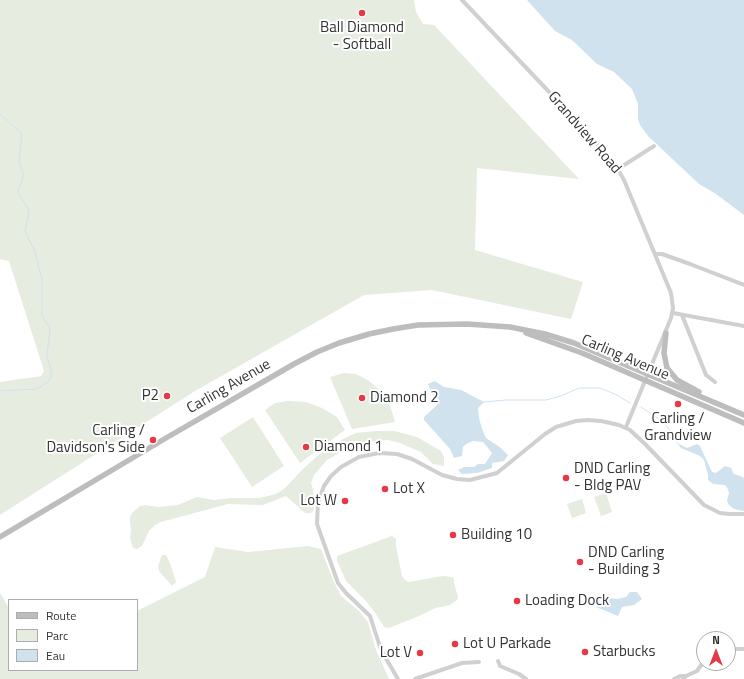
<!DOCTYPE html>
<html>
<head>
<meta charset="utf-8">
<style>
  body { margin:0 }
  #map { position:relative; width:744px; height:679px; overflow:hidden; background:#fff; font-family:"Titillium Web",sans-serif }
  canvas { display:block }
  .legend { position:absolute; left:8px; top:599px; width:130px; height:72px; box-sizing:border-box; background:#fff; border:1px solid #adadad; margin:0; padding:5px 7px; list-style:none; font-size:12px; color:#333 }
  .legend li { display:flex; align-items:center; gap:8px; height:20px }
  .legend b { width:20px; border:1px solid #adadad }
  .north { position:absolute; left:696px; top:631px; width:40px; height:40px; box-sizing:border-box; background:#fff; border:1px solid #adadad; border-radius:50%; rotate:0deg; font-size:11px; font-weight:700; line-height:16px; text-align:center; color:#333 }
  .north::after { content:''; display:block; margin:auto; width:14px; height:18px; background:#e63946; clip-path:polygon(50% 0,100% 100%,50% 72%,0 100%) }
</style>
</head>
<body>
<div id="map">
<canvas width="744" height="679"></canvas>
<ul class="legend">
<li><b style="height:5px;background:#bdbdbd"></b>Route</li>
<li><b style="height:11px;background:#e6ecdf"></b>Parc</li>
<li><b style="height:11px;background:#cfe2ee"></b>Eau</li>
</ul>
<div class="north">N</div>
</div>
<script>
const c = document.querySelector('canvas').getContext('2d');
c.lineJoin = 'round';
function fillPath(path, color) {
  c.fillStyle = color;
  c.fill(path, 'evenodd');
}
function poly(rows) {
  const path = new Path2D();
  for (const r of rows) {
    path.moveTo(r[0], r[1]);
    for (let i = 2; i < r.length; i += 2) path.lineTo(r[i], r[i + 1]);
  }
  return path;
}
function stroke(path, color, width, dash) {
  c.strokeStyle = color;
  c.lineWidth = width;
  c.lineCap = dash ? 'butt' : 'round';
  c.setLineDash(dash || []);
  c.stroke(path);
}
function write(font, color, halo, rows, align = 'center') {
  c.font = font + ' "Titillium Web",sans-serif';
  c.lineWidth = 4;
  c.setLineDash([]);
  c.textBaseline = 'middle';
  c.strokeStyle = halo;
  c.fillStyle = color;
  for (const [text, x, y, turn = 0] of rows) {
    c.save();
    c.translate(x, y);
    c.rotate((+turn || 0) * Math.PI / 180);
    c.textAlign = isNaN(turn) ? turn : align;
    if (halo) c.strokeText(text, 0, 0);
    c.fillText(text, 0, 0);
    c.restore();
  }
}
fillPath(poly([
  [0,0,414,0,416,12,423,24,434,25,579,179,477,168,475,250,583,282,571,319,432,290,364,295,195,391,0,515,0,382,41,376,44,371,9,261,0,259],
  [344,373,356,374,369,381,381,391,390,405,395,422,352,429,330,377],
  [288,401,306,402,322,408,337,417,345,430,300,463,265,410,275,403],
  [253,417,284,466,252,487,220,438],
  [376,431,394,431,417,437,441,451,444,457,444,466,433,464,421,452,400,443,388,440,357,443,327,460,314,475,311,483,313,489,314,510,311,513,305,513,286,496,263,505,228,504,161,522,155,525,149,531,142,546,137,549,133,548,130,538,131,531,130,522,130,517,133,512,140,506,146,505,158,507,178,505,197,497,214,500,231,498,260,498,276,494,285,488,304,468,323,451,345,438,356,433],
  [606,493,612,512,601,516,594,497],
  [582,499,586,513,572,518,567,504],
  [392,536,396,539,396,546,402,576,405,580,408,582,443,576,452,577,454,578,454,583,458,597,457,600,450,605,435,608,419,616,389,628,384,627,376,614,366,601,346,581,337,561,337,556],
  [308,546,321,549,333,580,341,596,359,611,368,622,376,650,389,679,0,679,0,593,9,608,9,670,137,670,137,611,205,577,215,547,248,552],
  [162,555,166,555,170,563,176,582,172,586,159,571,158,566]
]), '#e6ecdf');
fillPath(poly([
  [527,0,744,0,744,215,716,194,699,184,648,136,640,125,638,119,638,104,632,89,614,72,597,64,572,40,555,31],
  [435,381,444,387,461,390,484,402,478,408,479,418,482,429,486,438,501,448,508,455,504,461,492,463,492,468,477,473,462,474,458,470,464,467,474,467,478,464,485,464,492,453,483,442,473,441,466,444,463,447,462,456,454,458,450,449,424,420,424,417,437,405,428,384],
  [677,443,687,448,697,444,700,446,712,472,716,473,725,466,731,468,734,474,743,477,744,479,744,511,734,509,729,505,727,501,729,493,727,487,725,485,713,484,708,480,708,475,704,460,700,456,681,448],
  [630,592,637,592,642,599,634,605,622,607,618,616,596,607,601,601,608,598,618,599,626,597]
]), '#cfe2ee');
stroke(poly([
  [0,114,22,134,19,161,23,172,23,178,18,192,29,211,25,231,35,252,42,280,42,316,50,328,47,356,52,373,49,381,37,389,0,391],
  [484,402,506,400,546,400,561,396,579,388,600,388,617,395,630,403],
  [641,407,662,421,674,435,677,443]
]), '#cfe2ee', 1);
stroke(poly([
  [462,0,570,114,615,164,624,180,671,293,673,308,671,318,626,427],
  [618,169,654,146],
  [655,254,662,254,690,264,744,285],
  [673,313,744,326],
  [682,315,706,375,715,382],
  [728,649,744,649],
  [728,655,732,648],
  [498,661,500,666,519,674,526,679],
  [398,679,381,650,370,616,346,593,338,583,317,524,318,502,324,486,331,476,341,467,359,457,379,453,397,454,412,459,442,475,457,479,470,480,497,473,545,434,556,427,576,421,588,420,601,421,619,425,630,430,645,444,704,505,720,513,729,514,744,514],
  [415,679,462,663,479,662],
  [674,679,680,676,686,676],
  [683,679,686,676,697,671,704,661]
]), '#d0d0d0', 4);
stroke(poly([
  [526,333,582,353,744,423],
  [666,333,664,353,667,368,677,380,699,392],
  [0,537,166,438,294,364,317,352,339,343,369,334,393,329,418,325,467,324,510,327,545,334,574,343,744,415]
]), '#bdbdbd', 5.5);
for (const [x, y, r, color] of [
  [362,13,4,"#e63946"],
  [167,396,4,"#e63946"],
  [362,398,4,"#e63946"],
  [678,404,4,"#e63946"],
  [153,440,4,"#e63946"],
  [306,447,4,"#e63946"],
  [566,478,4,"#e63946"],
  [385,489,4,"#e63946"],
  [345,501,4,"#e63946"],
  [453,535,4,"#e63946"],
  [580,562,4,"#e63946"],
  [517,601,4,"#e63946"],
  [455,644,4,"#e63946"],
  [585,652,4,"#e63946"],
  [420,653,4,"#e63946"]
]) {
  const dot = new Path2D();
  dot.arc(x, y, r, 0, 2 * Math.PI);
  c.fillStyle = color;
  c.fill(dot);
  stroke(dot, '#fff', 1.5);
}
write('15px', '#333', '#fff', [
  ["Ball Diamond",362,28,"center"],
  ["- Softball",362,45,"center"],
  ["P2",159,396,"right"],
  ["Diamond 2",370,398],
  ["Carling /",678,419,"center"],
  ["Grandview",678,436,"center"],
  ["Carling /",145,431,"right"],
  ["Davidson's Side",145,448,"right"],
  ["Diamond 1",314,447],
  ["DND Carling",574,469],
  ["- Bldg PAV",574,486],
  ["Lot X",393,489],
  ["Lot W",337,501,"right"],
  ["Building 10",461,535],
  ["DND Carling",588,553],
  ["- Building 3",588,570],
  ["Loading Dock",525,601],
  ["Lot U Parkade",463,644],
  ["Starbucks",593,652],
  ["Lot V",412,653,"right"]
], 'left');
write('15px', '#333', '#fff', [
  ["Grandview Road",584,133,49],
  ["Carling Avenue",625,358,23],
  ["Carling Avenue",229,387,-30]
]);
</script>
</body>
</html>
